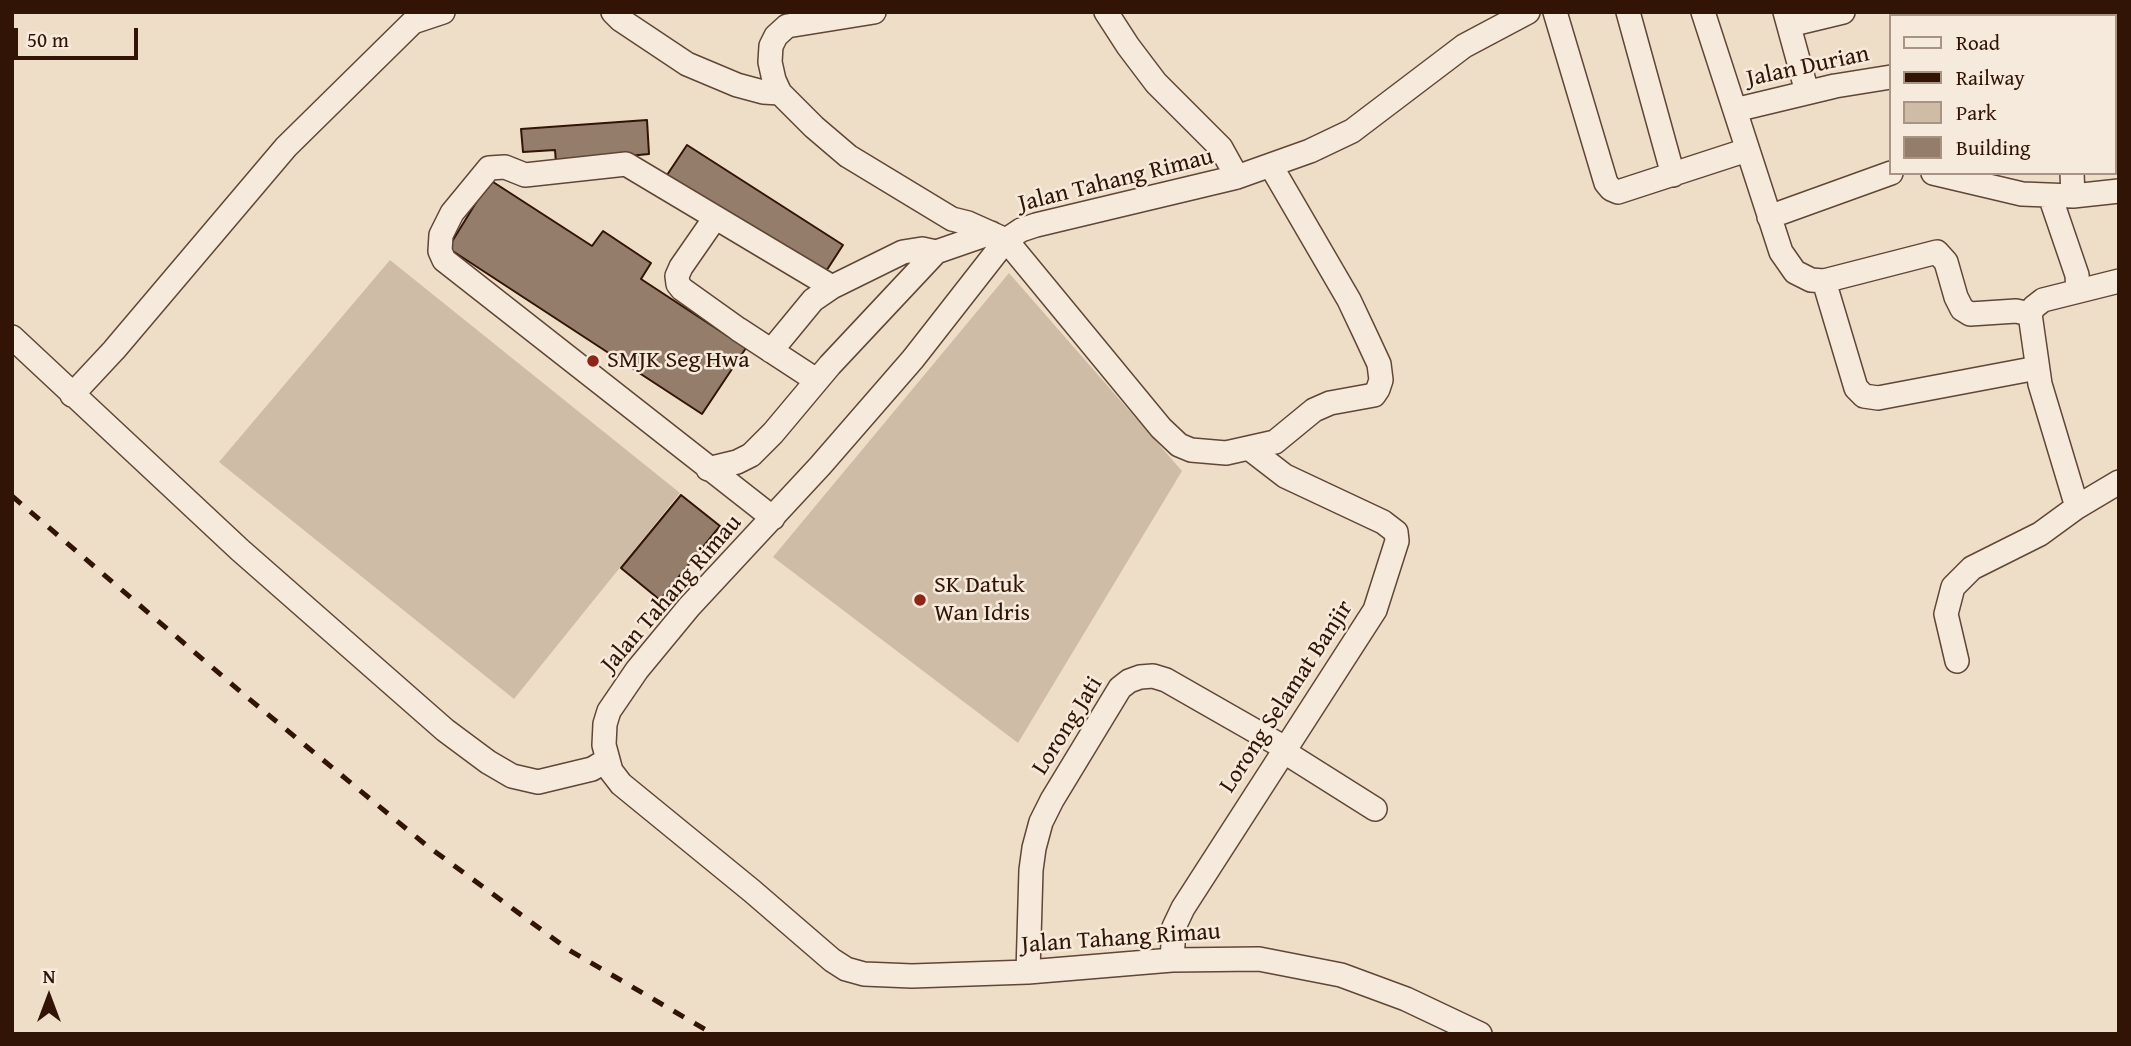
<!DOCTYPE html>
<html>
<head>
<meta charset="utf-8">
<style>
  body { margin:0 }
  #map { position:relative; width:2131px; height:1046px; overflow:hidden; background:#efdec7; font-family:"Gentium Book Plus",serif }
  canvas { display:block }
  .frame { position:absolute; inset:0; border:14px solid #311405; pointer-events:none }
  .legend { position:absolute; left:1889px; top:14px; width:228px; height:161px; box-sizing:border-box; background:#f5eadb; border:2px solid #a79485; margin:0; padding:9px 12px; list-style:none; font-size:21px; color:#311405 }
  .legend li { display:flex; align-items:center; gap:14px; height:35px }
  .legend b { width:35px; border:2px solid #a79485 }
  .north { position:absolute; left:14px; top:962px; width:70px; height:70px; -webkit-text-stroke:5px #f5eadb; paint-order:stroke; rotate:0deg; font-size:19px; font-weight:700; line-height:28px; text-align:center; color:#311405 }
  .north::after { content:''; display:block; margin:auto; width:24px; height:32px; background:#311405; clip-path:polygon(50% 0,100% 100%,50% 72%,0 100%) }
  .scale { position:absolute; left:14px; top:28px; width:124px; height:32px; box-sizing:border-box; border:4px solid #311405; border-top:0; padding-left:9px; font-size:21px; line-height:24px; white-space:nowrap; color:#311405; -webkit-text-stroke:5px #f5eadb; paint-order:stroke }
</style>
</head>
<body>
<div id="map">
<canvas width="2131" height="1046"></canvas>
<div class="frame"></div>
<ul class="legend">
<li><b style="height:9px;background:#f5eadb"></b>Road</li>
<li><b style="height:9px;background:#311405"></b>Railway</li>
<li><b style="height:19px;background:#cfbca6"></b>Park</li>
<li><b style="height:19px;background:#947d6a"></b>Building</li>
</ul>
<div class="north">N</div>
<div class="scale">50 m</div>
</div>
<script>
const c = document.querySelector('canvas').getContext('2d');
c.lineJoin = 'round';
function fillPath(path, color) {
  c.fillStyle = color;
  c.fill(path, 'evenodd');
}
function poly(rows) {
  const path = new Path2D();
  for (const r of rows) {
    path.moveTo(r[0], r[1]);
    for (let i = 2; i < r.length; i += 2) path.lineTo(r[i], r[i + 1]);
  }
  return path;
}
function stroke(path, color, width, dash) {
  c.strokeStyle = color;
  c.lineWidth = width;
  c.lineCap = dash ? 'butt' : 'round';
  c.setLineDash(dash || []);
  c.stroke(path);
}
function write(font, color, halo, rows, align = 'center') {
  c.font = font + ' "Gentium Book Plus",serif';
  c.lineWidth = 5;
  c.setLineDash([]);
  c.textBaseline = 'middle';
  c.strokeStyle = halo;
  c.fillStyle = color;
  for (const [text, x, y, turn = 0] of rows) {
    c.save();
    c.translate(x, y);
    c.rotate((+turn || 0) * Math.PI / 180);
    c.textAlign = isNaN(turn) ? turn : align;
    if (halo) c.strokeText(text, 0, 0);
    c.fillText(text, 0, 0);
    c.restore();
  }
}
fillPath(poly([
  [390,260,680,493,514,699,219,462],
  [1009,273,1182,471,1018,743,773,557]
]), '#cfbca6');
const building = poly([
  [647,120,649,154,556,163,555,150,523,152,521,129,647,120],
  [687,145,843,245,823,276,667,175,687,145],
  [490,180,592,246,603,231,651,263,641,279,746,348,702,414,448,248,490,180],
  [681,495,720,526,660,600,621,568,681,495]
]);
fillPath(building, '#947d6a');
stroke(building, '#311405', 2);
const minor = poly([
  [613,12,621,20,687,64,737,85,763,92,780,93],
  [874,12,787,26,776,36,771,46,770,62,774,80,780,93,814,127,848,156,952,219,968,223,1006,240,1161,428,1179,445,1191,450,1226,453,1275,442,1314,410,1330,403,1374,395,1378,389,1381,380,1379,364,1366,336,1349,300,1271,166],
  [1106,12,1128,46,1156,83,1221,148,1237,177],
  [1555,12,1606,183,1611,189,1618,192,1747,150],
  [1628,12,1673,175],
  [1703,12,1781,252,1795,272,1811,280,1824,281,1856,388,1864,396,1878,398,2037,368],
  [1785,12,1807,92],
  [1992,12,1993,16],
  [1789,25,1843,12],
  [2115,52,2119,52],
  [1735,110,1835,86,1891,77],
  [1933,173,2022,194,2073,196,2119,191],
  [2072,173,2073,196],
  [2050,196,2077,275,2078,291],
  [1769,217,1891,173],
  [715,218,681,267,677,276,678,284,682,289,738,329,816,380],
  [1824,281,1937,252,1946,262,1956,297,1962,309,1970,314,2016,311,2030,314],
  [12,337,240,550,445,730,488,762,512,776,538,782,592,769,607,760],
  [771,351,813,300,832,287,903,252,922,249,936,252],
  [72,395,114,350,286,147,413,22,443,12],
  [708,469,737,462,751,455,773,433,830,365,936,252,991,233],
  [2077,507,2040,384,2030,314,2034,307,2043,300,2119,281],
  [773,518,444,260,440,251,441,235,452,213,489,168,505,167,525,175,626,164,832,287],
  [1957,661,1946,614,1953,587,1972,568,2040,534,2077,507,2119,482],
  [1283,751,1375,809],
  [1172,960,1174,927,1183,908,1375,610,1397,541,1396,532,1383,522,1285,476,1250,449],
  [1028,972,1031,870,1034,848,1041,822,1052,800,1120,688,1129,681,1140,677,1153,676,1166,680,1285,748],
  [1480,1034,1406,999,1341,975,1259,959,1172,960,1028,972,912,976,864,974,846,969,832,960,752,891,621,784,611,771,604,745,605,724,609,711,637,670,689,607,820,466,913,359,1006,240,1021,230,1036,225,1237,177,1310,151,1352,131,1464,46,1528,12]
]);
stroke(minor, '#604636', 26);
stroke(minor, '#f5eadb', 23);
stroke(poly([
  [12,496,248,698,426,845,569,950,713,1034]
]), '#311405', 5, [12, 12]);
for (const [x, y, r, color] of [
  [593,361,7,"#8f2418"],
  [920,600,7,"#8f2418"]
]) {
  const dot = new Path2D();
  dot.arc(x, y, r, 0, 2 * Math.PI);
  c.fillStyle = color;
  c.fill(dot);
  stroke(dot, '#f5eadb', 2.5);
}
write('24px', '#311405', '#f5eadb', [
  ["Jalan Durian",1808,67,-12],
  ["Jalan Tahang Rimau",1116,181,-14],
  ["Jalan Tahang Rimau",672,594,-49],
  ["Lorong Selamat Banjir",1287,697,-57],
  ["Lorong Jati",1068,726,-58],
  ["Jalan Tahang Rimau",1121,939,-4]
]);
write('24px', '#311405', '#f5eadb', [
  ["SMJK Seg Hwa",607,361],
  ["SK Datuk",934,586],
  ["Wan Idris",934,614]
], 'left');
</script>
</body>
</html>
